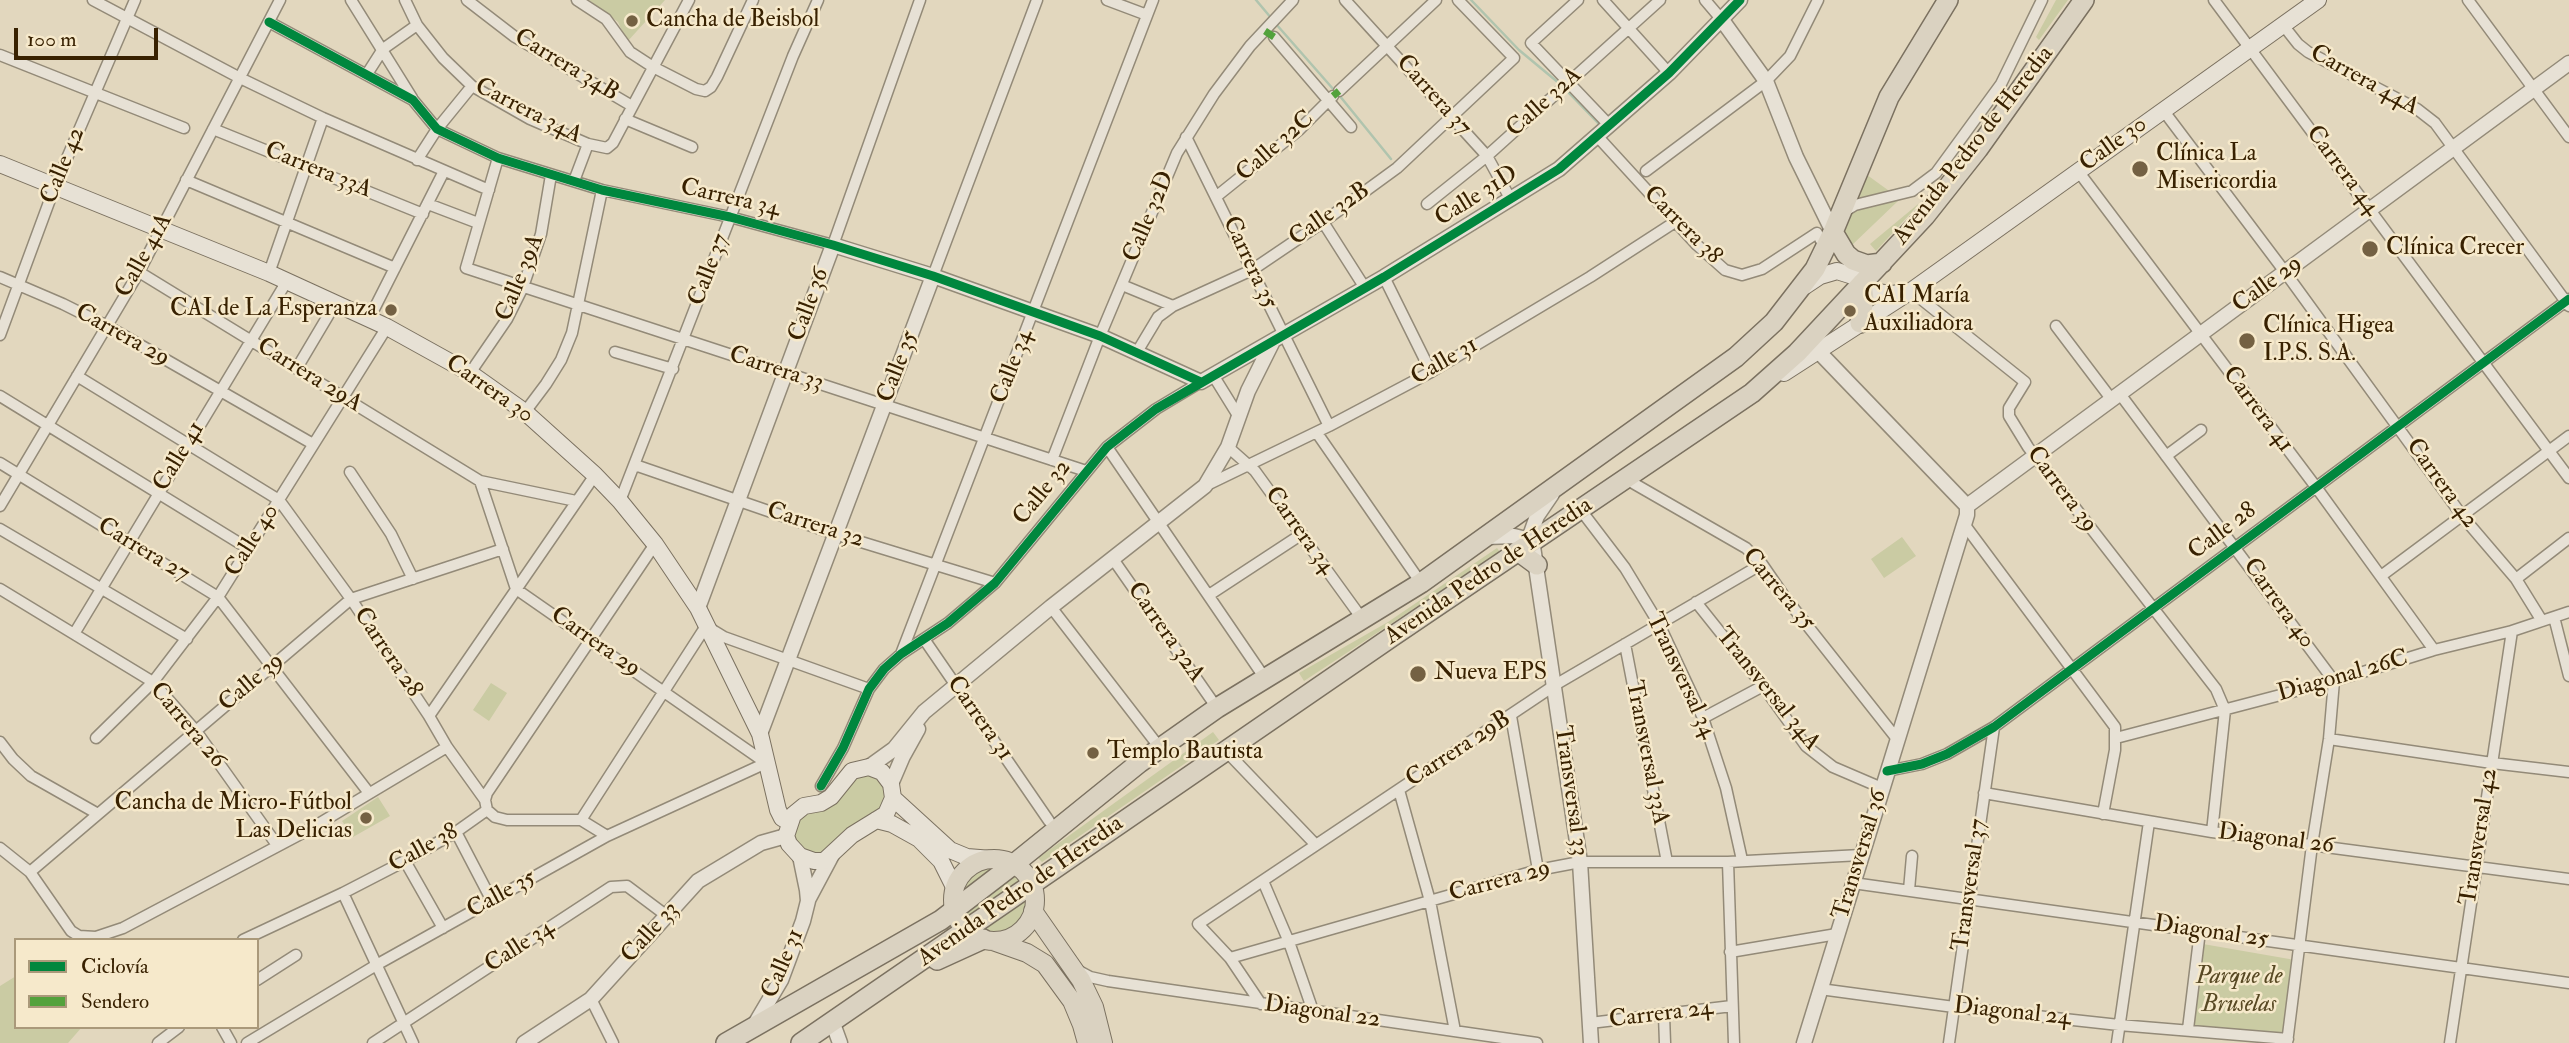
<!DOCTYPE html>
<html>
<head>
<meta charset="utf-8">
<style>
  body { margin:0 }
  #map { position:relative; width:2569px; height:1043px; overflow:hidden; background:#e2d7be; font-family:"IM FELL Double Pica",serif }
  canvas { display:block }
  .legend { position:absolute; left:14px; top:938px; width:245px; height:91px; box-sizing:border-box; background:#f6e9cb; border:2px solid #aa997a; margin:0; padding:9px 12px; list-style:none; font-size:21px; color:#382101 }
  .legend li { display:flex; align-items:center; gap:14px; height:35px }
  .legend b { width:35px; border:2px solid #aa997a }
  .scale { position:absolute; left:14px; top:28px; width:144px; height:32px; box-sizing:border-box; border:4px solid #382101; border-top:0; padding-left:9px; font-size:21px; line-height:24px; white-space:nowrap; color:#382101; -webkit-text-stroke:5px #f6e9cb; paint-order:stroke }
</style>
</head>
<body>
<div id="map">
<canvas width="2569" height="1043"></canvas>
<ul class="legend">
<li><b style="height:9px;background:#00873e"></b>Ciclovía</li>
<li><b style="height:9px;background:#53a23c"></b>Sendero</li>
</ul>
<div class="scale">100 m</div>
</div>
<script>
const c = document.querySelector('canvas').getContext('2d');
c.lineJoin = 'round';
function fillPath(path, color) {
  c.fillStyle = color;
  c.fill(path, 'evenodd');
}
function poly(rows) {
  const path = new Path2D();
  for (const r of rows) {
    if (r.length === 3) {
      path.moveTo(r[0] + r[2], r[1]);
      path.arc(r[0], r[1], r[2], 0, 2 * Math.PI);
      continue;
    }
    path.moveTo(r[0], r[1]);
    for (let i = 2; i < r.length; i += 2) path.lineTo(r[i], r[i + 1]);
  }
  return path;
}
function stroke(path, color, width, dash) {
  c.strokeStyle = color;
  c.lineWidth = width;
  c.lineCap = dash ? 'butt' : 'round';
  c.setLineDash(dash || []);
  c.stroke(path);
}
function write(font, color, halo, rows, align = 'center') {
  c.font = font + ' "IM FELL Double Pica",serif';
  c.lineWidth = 5;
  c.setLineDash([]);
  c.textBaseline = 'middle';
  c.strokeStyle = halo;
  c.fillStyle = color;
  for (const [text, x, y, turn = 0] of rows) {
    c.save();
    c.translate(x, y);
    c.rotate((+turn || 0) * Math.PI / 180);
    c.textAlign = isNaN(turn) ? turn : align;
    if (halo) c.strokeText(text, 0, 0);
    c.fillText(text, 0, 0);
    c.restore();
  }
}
fillPath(poly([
  [589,0,665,0,627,42,618,22],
  [2056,0,2068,0,2039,40,2036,37],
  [1863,172,1892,193,1852,201],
  [1923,200,1876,251,1870,244],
  [1898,201,1851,246,1843,234,1850,213,1863,206],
  [1902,537,1916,556,1884,578,1871,559],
  [1497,548,1500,552,1304,681,1299,673,1388,622],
  [491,683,507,693,489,721,473,710],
  [1213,732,1219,740,1042,862,1038,858],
  [864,775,876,777,885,788,887,796,881,810,823,855,805,853,794,838,794,827,800,817,833,805,844,794,851,782],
  [378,797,390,816,353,837,342,821],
  [994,900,33],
  [2203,944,2295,960,2282,1037,2193,1030],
  [16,976,16,1027,82,1027,68,1043,0,1043,0,986]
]), '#cacba3');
stroke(poly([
  [1256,0,1272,19],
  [1471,0,1519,50,1560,84],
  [1276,24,1334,90],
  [1565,89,1599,124],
  [1339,95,1391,159]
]), '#b0c4ae', 2.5);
const minor = poly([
  [93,0,240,78,323,118,489,190],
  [351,0,412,98],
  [405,0,417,25,443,58,472,86,530,119,588,144,607,148,613,143,689,0],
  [467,0,515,37,632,106],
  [577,0,606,19,630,52,653,67,696,89,705,91,711,87,717,77,753,0],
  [1107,0,1147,15],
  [1345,0,1487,156,1511,200],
  [1578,0,1531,43,1610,126],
  [1603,0,1669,73],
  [1705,0,1722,20],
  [2214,0,2569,478],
  [2468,0,2569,137],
  [269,22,413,100,437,129,498,158,602,190,730,217,833,245,920,0],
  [2283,25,2298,44,2308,52,2417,109,2435,123,2569,306],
  [1274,37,1351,127],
  [0,55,184,128],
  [367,74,383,49,417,25],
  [1339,91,1436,0],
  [2163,110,2285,272,2463,517,2516,579,2542,621],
  [625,119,692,147],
  [213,129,423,214],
  [1186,137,1329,426],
  [1598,137,1697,245,1725,270,1742,275,1762,269,1817,233,1825,248],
  [498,158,466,268,1086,471],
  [417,160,437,129,472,86],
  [1646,171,1766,81,1790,56,1818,0],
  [2078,171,2316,487,2434,650],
  [186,180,395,268],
  [574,181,588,144],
  [1217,196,1299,130,1333,96],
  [428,204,478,223],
  [1427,204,1487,156,1660,0],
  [1845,211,1855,205,1912,191,1936,173,2001,84,2042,0],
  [1323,222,1365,288],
  [139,272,480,481,576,501],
  [269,273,323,118],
  [933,276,1037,0],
  [0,277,63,304,107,326,313,444],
  [1384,277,1431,372],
  [1122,285,1173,306],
  [1911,291,2025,382,2009,408,2009,416,2028,447,2216,689,2225,710,2212,832],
  [369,319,444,171],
  [2056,326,2112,400],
  [0,335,55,186,135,0],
  [615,352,673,369],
  [1137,352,1158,317,1173,306,1252,270,1323,222,1397,168,1514,58,1458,0],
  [297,368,335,304],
  [470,373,507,319,523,287,541,234,551,175],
  [1213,375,1239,417],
  [77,376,279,500,351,599,429,716,447,747,485,800,487,810],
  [2120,394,2334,681,2329,739,2312,845,2287,1043],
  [0,396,249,549],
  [525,412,546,384,561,360,572,333,602,190],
  [1317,433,1421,583],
  [1107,447,1264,677],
  [1228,447,1255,471,1363,620],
  [2166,456,2201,430],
  [1052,460,1100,336,1177,153,1214,94,1250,46,1293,0],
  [0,463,218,597,369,793],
  [635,465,835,534,995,583],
  [350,472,391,534,413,579],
  [1626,479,1746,548,1762,564,1784,596,1897,739],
  [480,481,516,589,766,763],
  [1205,486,1329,426,1431,372,1590,277,1675,222],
  [620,501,793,56,818,0],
  [0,506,139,272,280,0],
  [1580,509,1625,568,1659,624,1703,718,1726,788,1742,860],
  [1964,524,2115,727,2115,750,2103,814],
  [0,529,187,639],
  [1113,559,1217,708],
  [2381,576,2569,436],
  [2516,579,2569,538],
  [0,589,153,682,196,731,277,845],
  [1209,595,1302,534],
  [1696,602,1763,686,1806,746,1833,767,1882,788],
  [1051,607,1160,748],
  [2554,617,2569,676],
  [74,634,287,281],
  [924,639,1049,821],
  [1625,644,1667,862],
  [901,654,1153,0],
  [429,716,595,475],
  [1511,716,1538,870],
  [1703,718,1763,686],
  [96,738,153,682,218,597,387,327],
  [2116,738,2334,681,2434,650,2512,631,2569,612],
  [2329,739,2492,763,2569,772],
  [0,742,13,759,31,776,98,814],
  [1226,751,1316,845],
  [1887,771,1922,764,1947,754,1994,727,2569,299],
  [821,786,843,748,869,689,884,669,901,654,948,623,995,583,1107,447,1156,409,1201,382],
  [1399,790,1430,901,1455,1031],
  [1984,793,2212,832,2569,879],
  [485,800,487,793,655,544],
  [487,810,495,817,507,820,581,820,607,836],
  [581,820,706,626,724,637,869,689],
  [456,832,492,901],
  [0,848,30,872,71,931,79,936,96,937,123,928,310,829,447,747],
  [405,861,443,928],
  [1728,862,1734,1043],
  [30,872,351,599,503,549],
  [1263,881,1289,942,1313,1011],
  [1853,883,2569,983],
  [1909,890,1912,856],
  [343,893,413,1043],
  [243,940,343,893,405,861,456,832,487,810],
  [1730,952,1837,934],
  [1230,958,1538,870,1580,862,1728,862,1861,855],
  [1077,970,1090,977,1108,981,1537,1043],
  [257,980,296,955],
  [1820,989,1954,1007,2119,1025,2288,1039],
  [591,999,613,1043],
  [1261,1004,1230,958,1198,924,1555,685,1762,564],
  [1664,1015,1665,1043],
  [1590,1023,1732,1006],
  [222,1027,231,1043],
  [2188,1029,2200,931],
  [158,1043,179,1027],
  [247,1043,378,964,607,836,766,763],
  [373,1043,611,887,627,886,667,916],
  [1949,1043,1994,727],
  [2117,1043,2149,822],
  [2450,1043,2512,631]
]);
const tertiary = poly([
  [1722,20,1766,81,1796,157,1833,232],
  [1818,351,1967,506],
  [1552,494,1537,516,1531,533,1580,862,1591,1043],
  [1967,506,2569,63],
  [1487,537,1514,536,1534,541],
  [698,608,833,245,933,276,1100,336,1201,382,1384,277,1559,169,1669,73,1740,0],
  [760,734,933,276],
  [869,767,894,749,924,712,1051,607,1205,486,1228,447,1248,391,1273,341],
  [891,784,903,756,918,729],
  [808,900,832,855],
  [832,1021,840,1043],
  [755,1024,781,980,803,921,808,901,807,890,800,856],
  [524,1043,591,999,698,881,761,843,786,836],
  [1804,1043,1967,515,1967,506]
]);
const secondary = poly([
  [0,164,269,273,387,327,470,373,525,412,595,475,620,501,655,544,698,608,760,734,778,810,782,818,789,822],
  [1805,286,1820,276,1837,271,1856,277,1876,292,1893,294,1905,292],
  [1784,373,1911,291,2318,0],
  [869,767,882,772,891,784,893,798,886,814,852,835,824,861,814,861,800,856,789,844,786,836,793,815,804,806,821,803,831,797,852,771,869,767],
  [893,798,950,850,967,857,992,859],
  [876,820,892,824,919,839,941,861,955,889]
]);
const primary = poly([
  [994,900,41],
  [1033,911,1081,980,1094,1007,1103,1043],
  [993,941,1027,953,1045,964,1072,1001,1082,1025,1087,1043]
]);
const trunk = poly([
  [1833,232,1846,254,1853,260,1867,265,1882,263],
  [1860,323,1864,299,1862,283],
  [1518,551,1537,565],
  [937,960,983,939],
  [726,1043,941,920,1014,864,1139,763,1217,708,1421,583,1736,357,1774,322,1815,269,1833,232,1889,97,1948,0],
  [801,1043,1393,636,1752,393,1797,353,1925,216,1978,149,2084,0]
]);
stroke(minor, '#938a78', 13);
stroke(tertiary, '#938a78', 17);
stroke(secondary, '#7b7160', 18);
stroke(primary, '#7b7160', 20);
stroke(trunk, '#7b7160', 22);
stroke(minor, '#e7e1d5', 10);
stroke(tertiary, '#e7e1d5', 14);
stroke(secondary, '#e7e1d5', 16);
stroke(primary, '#dad2c1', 18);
stroke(trunk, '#dad2c1', 19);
stroke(poly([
  [1265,31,1274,37],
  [1333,96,1339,91]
]), '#53a23c', 7, [14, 7]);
stroke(poly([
  [269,22,413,100,437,129,498,158,602,190,730,217,833,245,933,276,1100,336,1201,382],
  [1887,771,1922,764,1947,754,1994,727,2569,299],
  [821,786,843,748,869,689,884,669,901,654,948,623,995,583,1107,447,1156,409,1384,277,1559,169,1669,73,1740,0]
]), '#00873e', 9);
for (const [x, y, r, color] of [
  [632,21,7,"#746143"],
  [2140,169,9,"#746143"],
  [2370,249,9,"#746143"],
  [391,310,7,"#746143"],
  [1850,311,7,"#746143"],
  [2247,341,9,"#746143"],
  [1418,674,9,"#746143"],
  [1093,753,7,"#746143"],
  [366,818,7,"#746143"]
]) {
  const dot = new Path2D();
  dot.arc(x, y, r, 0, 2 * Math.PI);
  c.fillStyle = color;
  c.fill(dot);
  stroke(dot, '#f6e9cb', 2.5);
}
write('24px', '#382101', '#f6e9cb', [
  ["Cancha de Beisbol",646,21],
  ["Clínica La",2156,155],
  ["Misericordia",2156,183],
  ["Clínica Crecer",2386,249],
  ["CAI María",1864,297],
  ["Auxiliadora",1864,325],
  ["CAI de La Esperanza",377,310,"right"],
  ["Clínica Higea",2263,327],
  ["I.P.S. S.A.",2263,355],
  ["Nueva EPS",1434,674],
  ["Templo Bautista",1107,753],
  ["Cancha de Micro-Fútbol",352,804,"right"],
  ["Las Delicias",352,832,"right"]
], 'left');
write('24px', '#382101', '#f6e9cb', [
  ["Carrera 34B",566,66,31],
  ["Carrera 44A",2364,81,29],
  ["Carrera 37",1433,96,48],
  ["Calle 32A",1545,103,-42],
  ["Carrera 34A",528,112,27],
  ["Calle 30",2114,145,-36],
  ["Avenida Pedro de Heredia",1974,146,-52],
  ["Calle 32C",1276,147,-41],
  ["Calle 42",64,166,-68],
  ["Carrera 33A",318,171,22],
  ["Carrera 44",2342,171,53],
  ["Calle 31D",1477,197,-32],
  ["Carrera 34",730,199,13],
  ["Calle 32B",1330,215,-35],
  ["Calle 32D",1150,217,-67],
  ["Carrera 38",1682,226,45],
  ["Calle 41A",145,256,-61],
  ["Carrera 35",1249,263,65],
  ["Calle 37",710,270,-69],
  ["Calle 39A",521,278,-68],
  ["Calle 29",2268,285,-36],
  ["Calle 36",810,305,-70],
  ["Carrera 29",122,336,29],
  ["Calle 31",1445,362,-30],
  ["Calle 35",899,367,-69],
  ["Calle 34",1013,367,-69],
  ["Carrera 33",776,370,18],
  ["Carrera 29A",309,376,32],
  ["Carrera 30",489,390,35],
  ["Carrera 41",2257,410,53],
  ["Calle 41",180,457,-59],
  ["Carrera 42",2441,484,54],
  ["Carrera 39",2061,490,53],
  ["Calle 32",1043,493,-51],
  ["Carrera 32",815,526,18],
  ["Carrera 34",1299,531,54],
  ["Calle 28",2223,532,-37],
  ["Calle 40",253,541,-58],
  ["Carrera 27",143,551,31],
  ["Avenida Pedro de Heredia",1489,572,-34],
  ["Carrera 35",1778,590,50],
  ["Carrera 40",2278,604,54],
  ["Carrera 32A",1165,633,55],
  ["Carrera 29",595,643,35],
  ["Carrera 28",387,653,56],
  ["Transversal 34",1680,676,65],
  ["Diagonal 26C",2343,677,-16],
  ["Calle 39",252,683,-40],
  ["Transversal 34A",1767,690,51],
  ["Carrera 31",979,719,55],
  ["Carrera 26",187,726,50],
  ["Carrera 29B",1459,750,-33],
  ["Transversal 33A",1646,753,79],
  ["Transversal 33",1570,791,82],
  ["Transversal 42",2480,837,-81],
  ["Diagonal 26",2276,840,7],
  ["Calle 38",424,849,-29],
  ["Transversal 36",1861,855,-73],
  ["Carrera 29",1500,882,-15],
  ["Transversal 37",1971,885,-82],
  ["Avenida Pedro de Heredia",1021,892,-35],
  ["Calle 35",502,895,-29],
  ["Calle 33",651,933,-48],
  ["Diagonal 25",2211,933,8],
  ["Calle 34",520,947,-33],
  ["Calle 31",784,964,-67],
  ["Diagonal 22",1322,1013,8],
  ["Diagonal 24",2012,1013,6],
  ["Carrera 24",1661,1015,-7]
]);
write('italic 24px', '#584924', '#f6e9cb', [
  ["Parque de",2239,978],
  ["Bruselas",2239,1006]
]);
</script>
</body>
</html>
